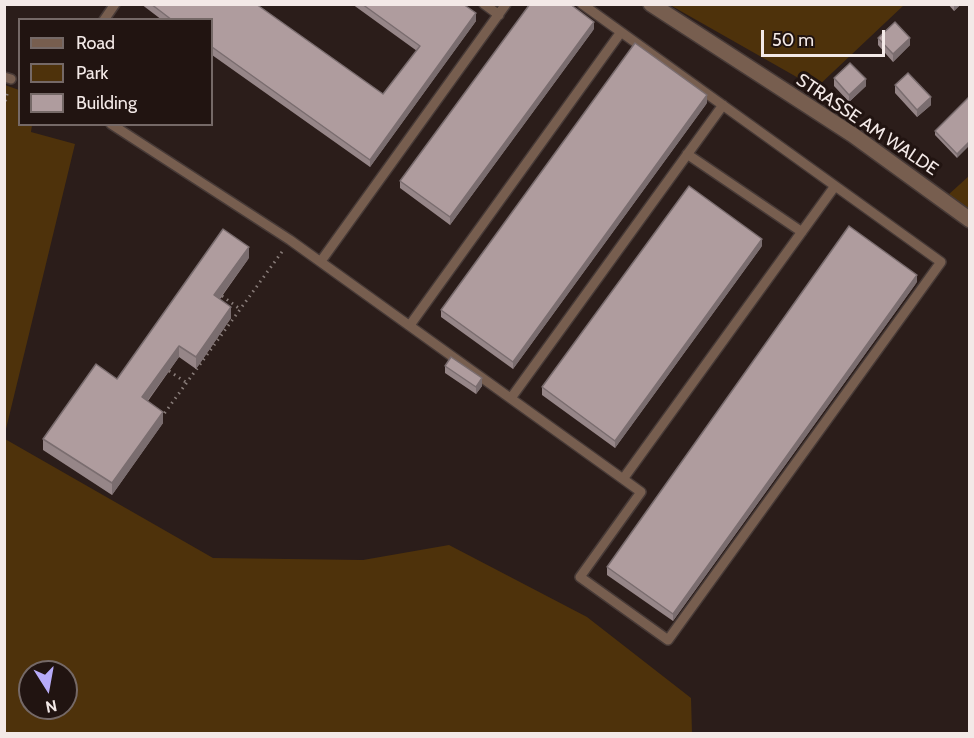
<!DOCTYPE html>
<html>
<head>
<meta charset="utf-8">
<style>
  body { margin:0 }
  #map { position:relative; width:974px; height:738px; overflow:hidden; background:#2b1d1a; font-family:Cabin,sans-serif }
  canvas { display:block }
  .frame { position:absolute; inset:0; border:6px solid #f3e9e7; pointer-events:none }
  .legend { position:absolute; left:18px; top:18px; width:195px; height:108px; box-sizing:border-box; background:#211411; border:2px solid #756967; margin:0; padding:8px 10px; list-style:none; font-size:18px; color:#f3e9e7 }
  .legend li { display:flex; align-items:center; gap:12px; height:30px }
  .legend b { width:30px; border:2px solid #756967 }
  .north { position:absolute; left:18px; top:660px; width:60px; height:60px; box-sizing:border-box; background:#211411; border:2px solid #756967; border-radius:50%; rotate:169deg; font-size:16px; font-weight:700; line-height:24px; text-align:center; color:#f3e9e7 }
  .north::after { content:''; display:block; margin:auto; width:21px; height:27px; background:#b7abf8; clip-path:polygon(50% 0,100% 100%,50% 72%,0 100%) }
  .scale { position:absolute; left:761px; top:30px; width:124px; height:27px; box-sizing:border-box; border:3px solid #f3e9e7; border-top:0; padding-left:8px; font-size:18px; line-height:21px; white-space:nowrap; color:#f3e9e7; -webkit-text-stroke:4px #211411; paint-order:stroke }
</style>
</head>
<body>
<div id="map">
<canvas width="974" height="738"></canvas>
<div class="frame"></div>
<ul class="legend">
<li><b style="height:8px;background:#775e4f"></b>Road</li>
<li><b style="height:16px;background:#4e320b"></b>Park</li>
<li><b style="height:16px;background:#af9c9e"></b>Building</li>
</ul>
<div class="north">N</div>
<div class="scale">50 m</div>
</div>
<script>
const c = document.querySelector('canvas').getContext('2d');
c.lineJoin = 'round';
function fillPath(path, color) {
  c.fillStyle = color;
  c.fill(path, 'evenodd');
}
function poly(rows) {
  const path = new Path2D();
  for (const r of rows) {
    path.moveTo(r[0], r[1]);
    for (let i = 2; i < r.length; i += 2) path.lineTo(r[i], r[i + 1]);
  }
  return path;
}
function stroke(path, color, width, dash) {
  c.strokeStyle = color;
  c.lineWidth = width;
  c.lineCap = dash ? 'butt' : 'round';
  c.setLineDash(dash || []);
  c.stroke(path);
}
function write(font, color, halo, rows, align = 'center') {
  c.font = font + ' Cabin,sans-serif';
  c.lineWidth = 6;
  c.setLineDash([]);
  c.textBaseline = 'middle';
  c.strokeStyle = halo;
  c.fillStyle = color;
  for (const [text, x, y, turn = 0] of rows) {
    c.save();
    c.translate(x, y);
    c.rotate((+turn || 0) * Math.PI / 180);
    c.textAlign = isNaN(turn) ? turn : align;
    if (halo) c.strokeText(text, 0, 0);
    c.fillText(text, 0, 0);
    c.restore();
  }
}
fillPath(poly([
  [670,5,904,5,816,88],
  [5,85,19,90,20,124,32,125,31,132,75,144,5,433],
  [969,176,969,211,948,195],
  [5,439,213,558,363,560,449,545,587,617,691,698,692,733,5,733],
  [30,672,66,672,66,708,30,708]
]), '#4e320b');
const lane = poly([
  [484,4,499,15],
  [582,4,941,262,668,640,580,577,641,492,623,479],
  [104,20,115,4],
  [4,77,11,79],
  [111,124,290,240,623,479,835,186],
  [687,154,802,232],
  [321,261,506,4],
  [410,325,621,32],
  [511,398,723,105]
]);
const street = poly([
  [651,4,853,135,970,220]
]);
stroke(lane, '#473a37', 12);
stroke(street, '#473a37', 18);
stroke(poly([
  [4,107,8,90],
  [222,296,240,309],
  [169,371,187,383],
  [161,418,284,249]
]), '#897d7a', 3, [1.5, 4.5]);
stroke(lane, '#775e4f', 9);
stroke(street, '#775e4f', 15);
fillPath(poly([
  [141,4,256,4,383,94,417,51,352,4,463,4,476,21,370,167,212,55,212,20,162,20],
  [948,4,961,4,954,11],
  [594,29,450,225,400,188,400,181],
  [878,38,910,45,893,62,878,45],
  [834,78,866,86,849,102,834,86],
  [895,85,931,105,917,117,895,93],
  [969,97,957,158,935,135,935,131],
  [707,103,513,369,441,317,441,310],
  [762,246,615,448,542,395,542,387],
  [249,258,220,299,231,318,196,369,179,357,148,401,163,423,112,495,43,450,43,439,117,379],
  [917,282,673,621,607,575,607,567],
  [445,366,482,386,476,394,445,373]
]), '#968688');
fillPath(poly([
  [954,4,961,4,954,11],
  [476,13,476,21,370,167,370,160],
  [594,22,594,29,450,225,450,217],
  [910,38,910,45,893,62,893,54],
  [866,79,866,86,849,102,849,95],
  [707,95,707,103,513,369,513,362],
  [931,97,931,105,917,117,917,110],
  [969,142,969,146,957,158,957,154],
  [762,239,762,246,615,448,615,441],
  [249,247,249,258,214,306,214,295],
  [917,275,917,282,673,621,673,614],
  [231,307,231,318,196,369,196,357],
  [179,346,179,357,142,408,142,397],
  [482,378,482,386,476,394,476,387],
  [163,412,163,423,112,495,112,483]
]), '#7a6d6f');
const building = poly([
  [151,4,256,4,383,94,420,46,362,4,463,4,476,13,370,160,212,47,212,20,172,20,151,4],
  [530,4,570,4,594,22,450,217,400,181,530,4],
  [895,22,910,38,893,54,878,38,895,22],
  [635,43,707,95,513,362,441,310,635,43],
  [850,63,866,79,849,95,834,78,850,63],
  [908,73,931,97,917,110,895,85,908,73],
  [969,97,969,142,957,154,935,131,969,97],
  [689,186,762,239,615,441,542,387,689,186],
  [849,226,917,275,673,614,607,567,849,226],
  [223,229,249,247,214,295,231,307,196,357,179,346,142,397,163,412,112,483,43,439,96,364,117,379,223,229],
  [451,357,482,378,476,387,445,366,451,357]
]);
fillPath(building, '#af9c9e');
stroke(building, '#7a6d6f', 1.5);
write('18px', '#f3e9e7', '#211411', [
  ["STRASSE AM WALDE",867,125,34]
]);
</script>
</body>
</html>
